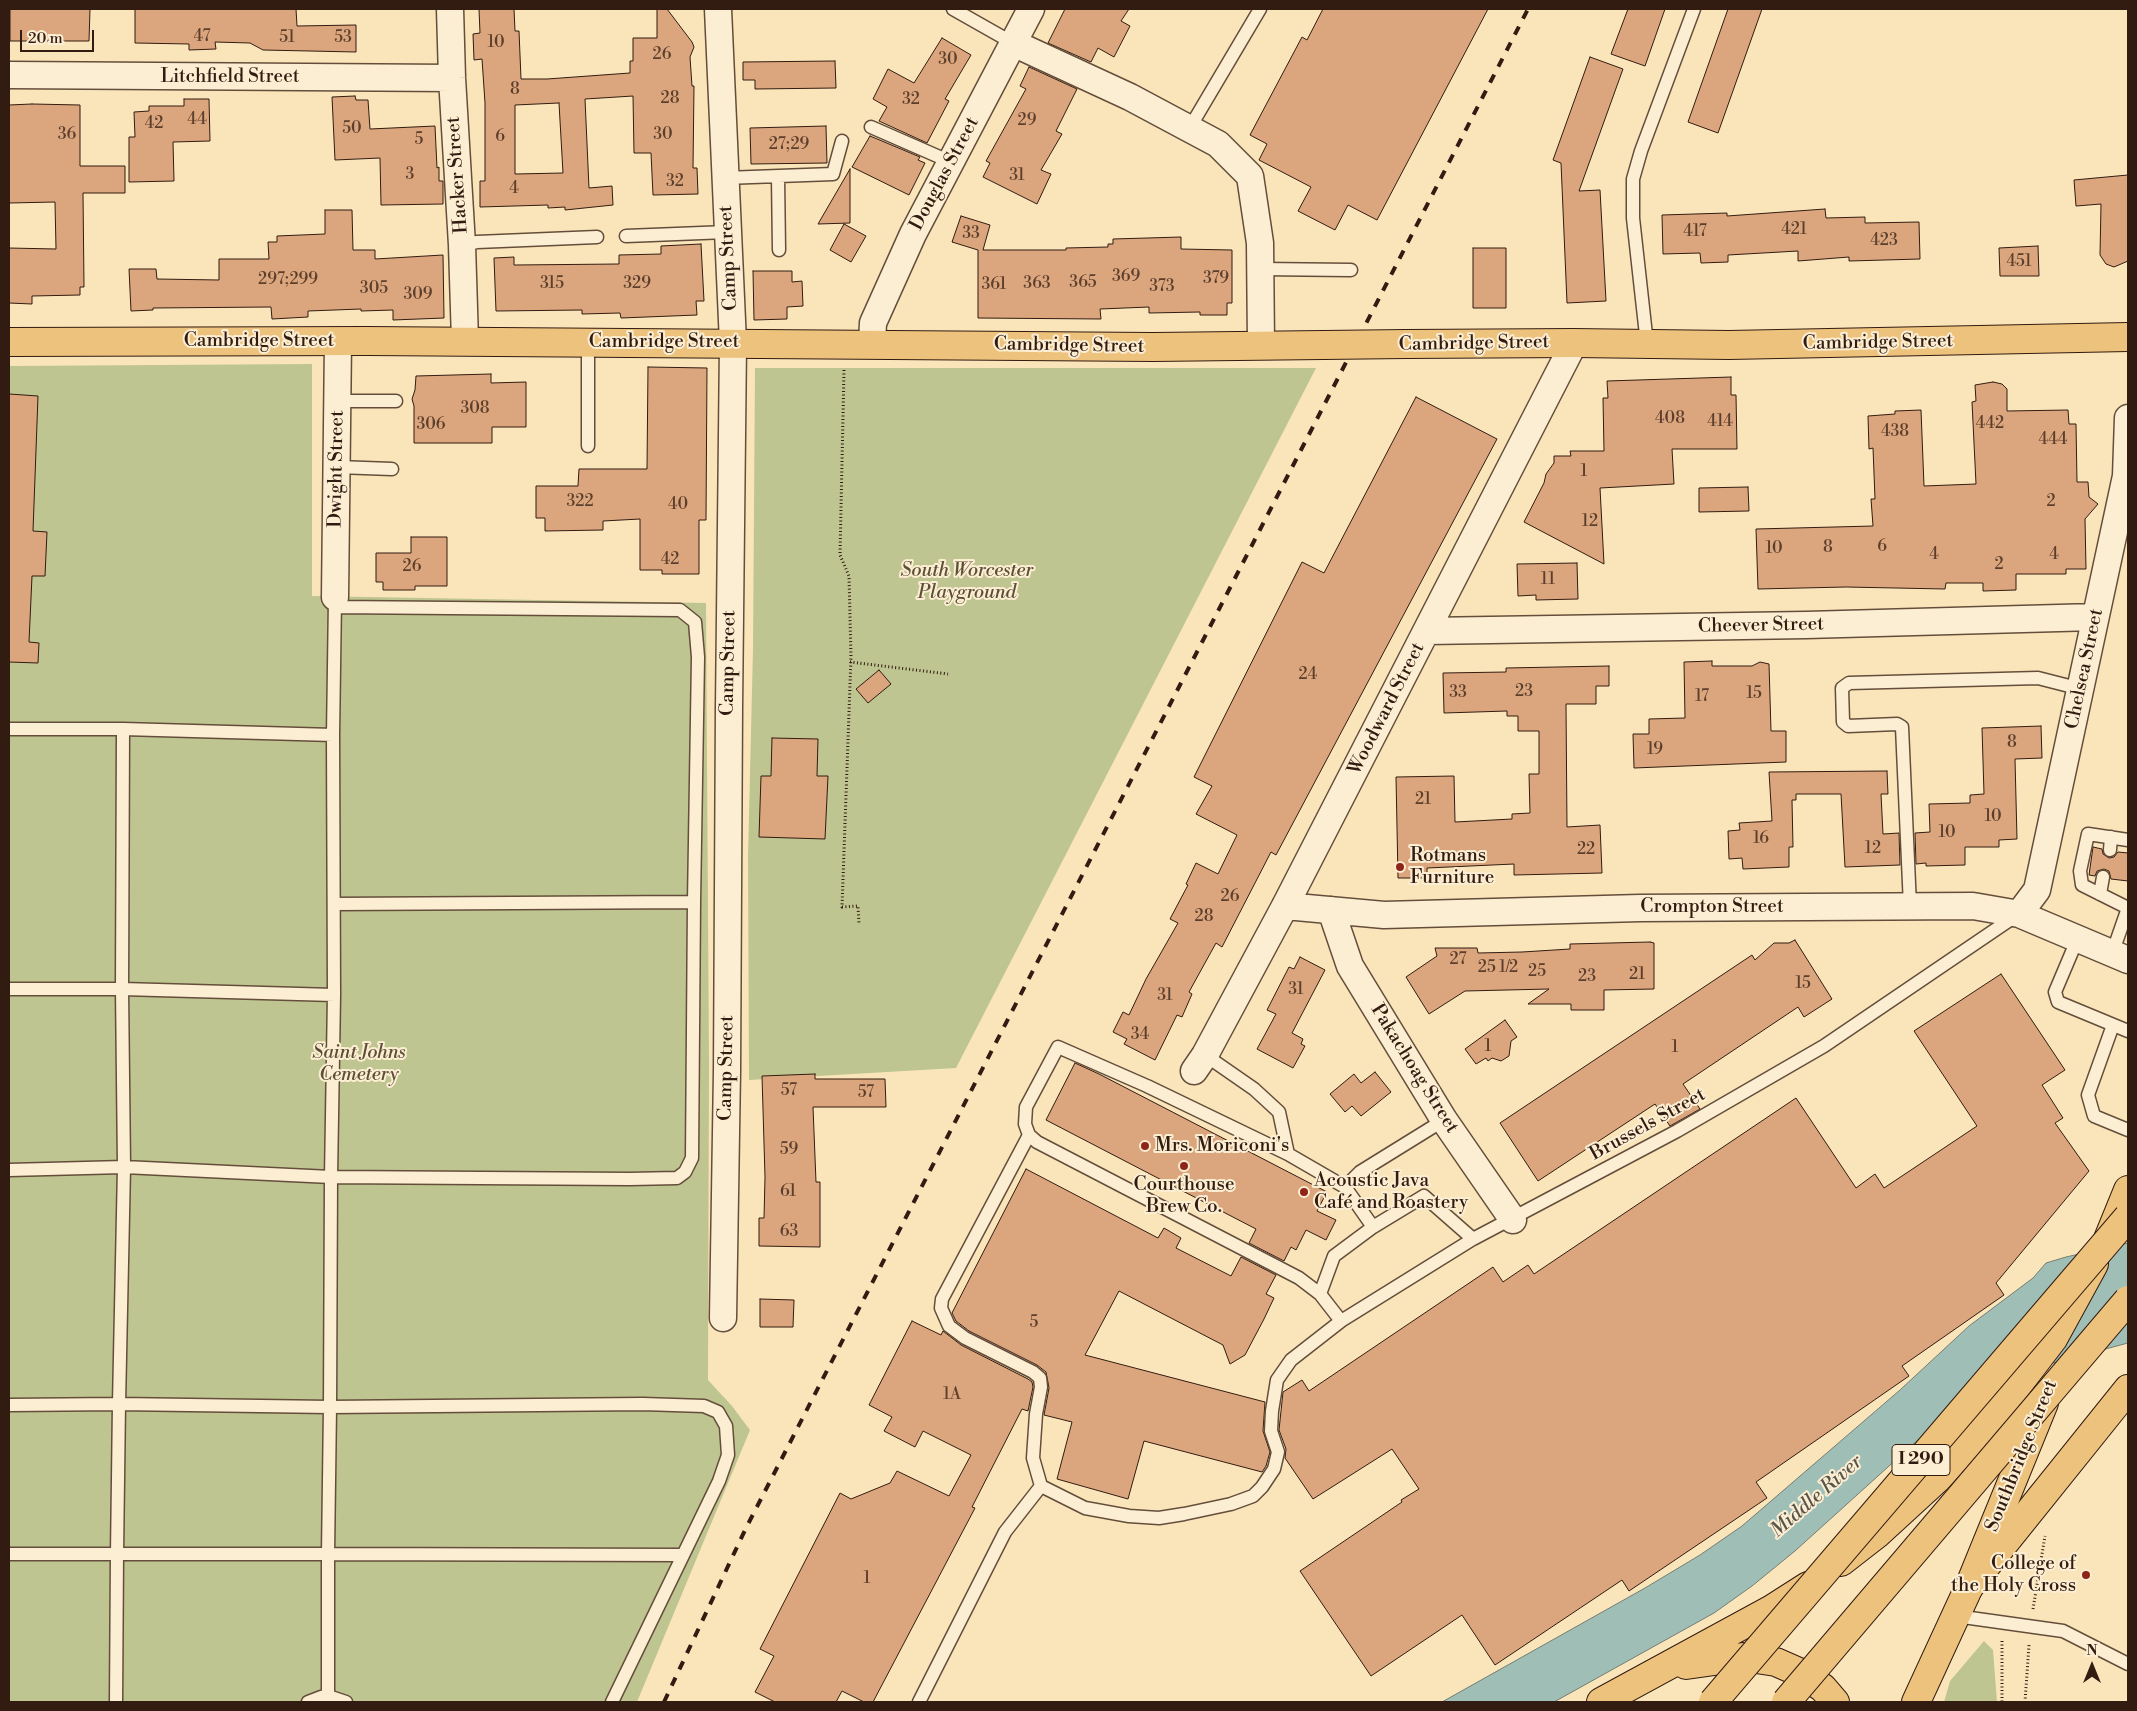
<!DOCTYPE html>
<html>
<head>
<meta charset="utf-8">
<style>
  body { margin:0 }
  #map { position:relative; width:2137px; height:1711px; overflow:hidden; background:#fae5ba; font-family:"Libre Bodoni",serif }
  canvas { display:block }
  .frame { position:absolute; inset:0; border:10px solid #321b11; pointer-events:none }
  .north { position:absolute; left:2067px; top:1641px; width:50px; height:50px; -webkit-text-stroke:4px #fceed2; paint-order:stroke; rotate:0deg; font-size:14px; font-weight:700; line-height:20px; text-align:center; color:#321b11 }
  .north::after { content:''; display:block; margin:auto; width:18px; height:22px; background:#321b11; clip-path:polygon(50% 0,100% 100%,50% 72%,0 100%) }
  .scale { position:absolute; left:20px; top:30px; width:74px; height:22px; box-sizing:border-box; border:2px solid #321b11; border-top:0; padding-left:6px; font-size:15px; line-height:18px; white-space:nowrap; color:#321b11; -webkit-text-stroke:4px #fceed2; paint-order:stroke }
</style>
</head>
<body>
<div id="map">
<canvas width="2137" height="1711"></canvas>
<div class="frame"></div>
<div class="north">N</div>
<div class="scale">20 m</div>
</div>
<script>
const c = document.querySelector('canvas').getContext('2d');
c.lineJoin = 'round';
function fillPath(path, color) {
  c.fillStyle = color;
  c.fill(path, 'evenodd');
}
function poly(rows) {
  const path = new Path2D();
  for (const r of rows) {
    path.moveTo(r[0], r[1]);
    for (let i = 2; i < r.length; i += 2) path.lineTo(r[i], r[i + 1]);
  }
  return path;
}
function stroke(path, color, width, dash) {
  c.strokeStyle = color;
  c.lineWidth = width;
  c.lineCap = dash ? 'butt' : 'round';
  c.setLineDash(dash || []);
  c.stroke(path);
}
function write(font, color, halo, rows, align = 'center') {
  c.font = font + ' "Libre Bodoni",serif';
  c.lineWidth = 4;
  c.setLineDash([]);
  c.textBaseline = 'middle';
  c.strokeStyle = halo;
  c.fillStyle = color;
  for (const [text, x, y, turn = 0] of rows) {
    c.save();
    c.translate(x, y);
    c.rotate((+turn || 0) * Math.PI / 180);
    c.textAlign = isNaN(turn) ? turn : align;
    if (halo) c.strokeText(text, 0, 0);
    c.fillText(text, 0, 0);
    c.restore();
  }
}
fillPath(poly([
  [312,364,312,596,706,603,709,1063,708,1380,732,1406,750,1430,637,1702,9,1702,9,366],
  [755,368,1316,368,956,1068,749,1080,748,857,753,649],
  [1984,1641,1993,1650,1997,1702,1944,1702,1950,1681]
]), '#bec590');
const water = poly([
  [2128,1243,2128,1343,1982,1382,1795,1551,1752,1586,1714,1613,1554,1702,1442,1702,1645,1588,1700,1555,1742,1526,1900,1390,1969,1326,2033,1278,2046,1263,2066,1257,2128,1243]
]);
fillPath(water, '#9fbeb5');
stroke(water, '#737d73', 1);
const building = poly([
  [10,9,90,9,89,41,10,41,10,9],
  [135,9,296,9,297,26,356,25,356,52,263,50,250,43,215,42,216,49,189,50,189,44,135,43,135,9],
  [479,9,514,9,515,31,519,31,521,79,547,79,630,73,630,61,633,61,633,38,657,38,657,9,667,9,692,42,694,47,690,57,692,86,694,86,693,168,697,168,698,194,653,195,651,153,634,153,633,96,585,99,589,188,612,186,613,205,565,210,565,207,548,208,548,205,480,207,480,181,485,181,485,103,482,59,474,60,473,34,480,33,479,9],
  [559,103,563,173,515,174,515,105,559,103],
  [1065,9,1129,9,1121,21,1130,26,1114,57,1098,48,1091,62,1048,43,1065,9],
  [1323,9,1488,9,1377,220,1348,205,1335,230,1298,211,1311,187,1259,160,1267,144,1250,135,1302,37,1307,40,1323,9],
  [1628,9,1665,9,1645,66,1611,54,1628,9],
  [1728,9,1762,9,1718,133,1688,122,1728,9],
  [942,38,971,55,945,99,949,101,927,143,879,121,887,107,873,99,888,69,914,83,942,38],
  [1590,57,1623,69,1579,191,1600,190,1606,301,1567,303,1561,163,1553,160,1590,57],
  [835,61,836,88,755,89,755,80,743,80,743,62,835,61],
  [1029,67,1077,89,1056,131,1062,134,1041,170,1051,174,1037,204,983,177,990,163,986,161,1026,89,1020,86,1029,67],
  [355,96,356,100,368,100,370,129,435,126,437,168,439,167,439,181,443,181,443,204,381,205,380,158,335,160,332,97,355,96],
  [184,99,209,99,210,141,173,142,174,181,129,182,129,137,135,137,134,112,149,111,149,106,184,106,184,99],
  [32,104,80,105,80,166,125,166,125,193,83,193,84,287,80,287,80,295,32,296,32,304,9,303,9,248,56,249,55,202,9,203,9,105,32,104],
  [826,126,827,163,751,164,750,128,826,126],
  [870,136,920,157,918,160,925,163,909,195,852,167,870,136],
  [850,169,850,223,818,224,850,169],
  [2128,175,2128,261,2114,267,2106,264,2100,255,2101,204,2076,206,2074,180,2128,175],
  [1825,209,1826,218,1865,217,1865,223,1919,222,1920,259,1849,261,1849,257,1798,261,1798,251,1728,255,1728,262,1701,263,1700,253,1663,254,1662,215,1727,213,1727,216,1825,209],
  [325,210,352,210,353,250,375,250,375,259,443,255,444,318,393,320,393,310,361,311,361,309,308,311,308,317,272,319,271,307,153,308,153,310,131,311,129,269,156,269,157,279,219,280,219,259,269,259,268,242,277,242,277,236,325,234,325,210],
  [961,216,990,225,983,250,1066,250,1066,248,1108,247,1108,244,1113,244,1113,239,1181,237,1181,249,1232,250,1232,303,1227,303,1227,315,1200,315,1200,312,1149,313,1149,307,1100,309,1101,319,978,318,978,250,952,242,961,216],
  [844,224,866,236,851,262,830,250,844,224],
  [701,244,704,301,696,301,697,315,621,318,620,313,582,314,582,310,496,311,494,258,514,257,514,265,619,264,619,255,661,254,661,246,701,244],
  [2038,246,2039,276,2000,276,1999,248,2038,246],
  [1473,248,1506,248,1506,308,1473,308,1473,248],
  [753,271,792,271,792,282,802,281,803,306,787,307,787,319,754,320,753,271],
  [648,367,707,368,706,520,699,520,699,574,662,574,662,570,640,570,640,519,603,521,603,530,545,531,545,518,536,518,536,486,578,486,579,469,647,469,648,367],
  [491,374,491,383,526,382,526,427,492,427,492,443,414,443,414,406,412,399,415,390,416,376,491,374],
  [1731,377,1731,395,1736,395,1737,449,1672,449,1674,484,1600,488,1604,564,1524,522,1544,483,1546,474,1554,463,1554,456,1571,456,1570,451,1604,451,1603,398,1608,398,1607,381,1731,377],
  [1993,382,2002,384,2007,389,2007,411,2068,410,2069,424,2076,424,2077,482,2088,482,2089,497,2098,504,2085,519,2086,569,2066,569,2066,574,2016,574,2016,590,1983,591,1983,583,1946,583,1945,589,1846,587,1758,589,1756,529,1873,526,1871,499,1875,499,1873,448,1869,449,1868,416,1895,414,1895,411,1921,410,1924,486,1976,484,1972,402,1976,401,1975,385,1993,382],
  [9,394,38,396,33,531,47,532,45,576,32,576,29,642,39,643,38,663,9,662,9,394],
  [1416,397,1497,439,1276,855,1271,852,1222,947,1216,943,1189,992,1192,994,1182,1017,1177,1015,1155,1060,1124,1044,1127,1039,1113,1032,1123,1012,1129,1015,1146,979,1178,923,1170,919,1188,885,1186,884,1196,863,1218,874,1237,835,1196,814,1212,786,1194,777,1302,562,1324,573,1416,397],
  [1748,487,1749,511,1699,512,1699,488,1748,487],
  [411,537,447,537,447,586,415,586,415,590,383,590,383,582,376,582,376,553,411,553,411,537],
  [1577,563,1578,599,1536,600,1536,595,1518,596,1517,564,1577,563],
  [1712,661,1712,666,1752,666,1760,662,1769,664,1771,731,1786,731,1786,762,1634,768,1633,734,1649,734,1649,719,1685,718,1684,662,1712,661],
  [1609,666,1609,686,1596,686,1596,704,1566,704,1567,827,1600,825,1602,873,1514,875,1514,864,1427,868,1427,878,1398,878,1396,777,1454,776,1455,822,1512,819,1512,814,1530,813,1529,774,1539,774,1539,731,1518,731,1518,716,1507,716,1507,711,1444,713,1443,673,1506,672,1506,668,1609,666],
  [879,670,891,684,868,703,856,689,879,670],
  [2041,726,2042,758,2015,759,2017,839,1999,840,1999,847,1965,847,1965,865,1926,866,1926,863,1916,864,1915,833,1930,832,1929,804,1970,803,1970,795,1984,794,1982,728,2041,726],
  [772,738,818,739,817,776,828,776,825,839,759,837,761,776,771,776,772,738],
  [1887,771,1888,794,1881,794,1883,834,1899,833,1900,865,1845,867,1841,794,1796,794,1796,800,1792,800,1793,847,1789,847,1789,867,1743,869,1742,858,1729,859,1728,831,1740,830,1739,823,1772,821,1769,772,1887,771],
  [2093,847,2102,849,2103,854,2109,858,2114,857,2118,852,2128,853,2128,881,2111,879,2109,871,2104,869,2097,871,2095,876,2089,875,2093,847],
  [1795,940,1832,999,1804,1017,1798,1007,1683,1084,1700,1109,1670,1126,1655,1104,1538,1181,1500,1123,1752,955,1755,960,1774,943,1789,943,1795,940],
  [1650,942,1654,943,1654,989,1604,990,1604,1010,1571,1010,1571,1004,1528,1004,1549,989,1465,991,1429,1014,1406,977,1437,956,1435,948,1477,948,1478,953,1522,952,1570,949,1570,944,1650,942],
  [1300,957,1325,970,1292,1033,1303,1039,1301,1044,1305,1046,1293,1068,1257,1049,1276,1014,1267,1010,1289,967,1294,969,1300,957],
  [2001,974,2065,1070,2042,1085,2063,1118,2055,1123,2089,1171,1996,1283,2004,1295,1902,1366,1909,1376,1756,1482,1767,1498,1629,1591,1622,1580,1495,1665,1462,1615,1371,1676,1300,1571,1402,1502,1401,1500,1419,1489,1392,1449,1313,1499,1285,1458,1286,1449,1279,1430,1283,1392,1302,1380,1309,1391,1493,1267,1503,1282,1528,1265,1534,1274,1796,1098,1856,1188,1875,1174,1884,1188,1977,1126,1914,1031,2001,974],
  [1505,1020,1517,1037,1511,1041,1509,1056,1501,1061,1492,1058,1488,1061,1486,1058,1476,1064,1465,1049,1505,1020],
  [1075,1063,1099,1074,1327,1192,1317,1211,1336,1220,1326,1240,1306,1230,1296,1250,1291,1247,1284,1261,1249,1243,1256,1229,1046,1120,1075,1063],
  [1375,1072,1391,1092,1361,1116,1352,1106,1345,1112,1330,1094,1354,1074,1361,1083,1375,1072],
  [815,1074,815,1079,885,1079,886,1107,813,1107,816,1182,820,1182,820,1247,759,1246,759,1218,764,1218,765,1177,762,1076,815,1074],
  [1026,1169,1158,1238,1164,1228,1181,1238,1176,1248,1231,1276,1241,1257,1276,1275,1266,1294,1274,1298,1264,1319,1245,1355,1230,1364,1223,1345,1119,1291,1085,1355,1265,1402,1263,1431,1270,1452,1266,1466,1262,1472,1144,1441,1128,1499,1057,1479,1072,1422,1044,1415,1049,1388,1046,1372,1037,1365,969,1331,956,1321,952,1313,1026,1169],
  [760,1299,794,1300,793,1327,760,1327,760,1299],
  [912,1321,941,1335,943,1331,961,1345,1028,1379,1032,1382,1033,1387,1028,1411,1022,1409,972,1507,975,1508,873,1702,864,1702,842,1691,836,1702,775,1702,755,1692,774,1656,760,1649,840,1493,851,1499,890,1483,897,1471,949,1496,971,1455,923,1431,915,1447,884,1431,892,1417,869,1405,912,1321]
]);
fillPath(building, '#dba67d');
stroke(building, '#321b11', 1);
const service = poly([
  [953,9,1013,43],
  [871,127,951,162],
  [1189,129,1260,9],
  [778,177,779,250],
  [725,178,833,174,842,141],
  [626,236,727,232],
  [462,245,477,242,597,237],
  [1260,269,1351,270],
  [588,342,588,446],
  [1647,344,1633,218,1633,179,1641,151,1694,9],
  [337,401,396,401],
  [337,467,392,469],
  [9,729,123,729,333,735],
  [2128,840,2088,834,2080,871,2082,885,2128,908],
  [2110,850,2111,837],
  [2100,894,2103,877],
  [334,904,694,902,698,657,695,622,680,610,335,607],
  [1910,906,1902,727,1897,724,1848,726,1843,722,1842,688,1849,683,2038,678,2081,689],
  [2077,940,2055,992,2058,1002,2128,1031],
  [2112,954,2128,908],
  [9,989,122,989,334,995,331,1177,630,1179,677,1178,685,1172,692,1158,694,902],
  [334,995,333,735,335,599],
  [2113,1025,2088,1095,2094,1116,2128,1130],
  [1205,1055,1254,1089,1279,1112,1288,1154,1345,1187,1373,1227],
  [1029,1135,942,1299,941,1308,949,1326,965,1338,1033,1372,1040,1378,1041,1387,1036,1414,1033,1458,1041,1486,1085,1508,1129,1516,1159,1518,1184,1514,1231,1504,1253,1496,1262,1487,1274,1469,1278,1452,1271,1431,1272,1411,1277,1380,1291,1360,1341,1321,1473,1239,1677,1131,1824,1046,2017,915],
  [1288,1154,1147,1086,1058,1047,1026,1107,1025,1124,1029,1135,1037,1142,1299,1278,1320,1294,1341,1321],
  [9,1170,124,1167,331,1177,330,1407,119,1404,124,1167,122,989,123,729],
  [1345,1187,1360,1172,1444,1120],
  [1320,1294,1334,1256,1373,1227,1424,1196,1473,1239],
  [9,1405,119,1404,117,1554,9,1554],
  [1956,1616,2063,1631,2128,1664],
  [328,1696,328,1554,682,1555],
  [116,1702,117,1554,328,1554,330,1407,643,1404,704,1406,718,1412,726,1426,728,1455,719,1481,612,1702],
  [308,1702,321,1697,328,1696,346,1702],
  [919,1702,1005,1532,1041,1486]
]);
const minor = poly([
  [450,9,452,78,462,245,465,341],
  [718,9,733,343,729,707,727,1071,723,1318],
  [1013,43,1130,97,1218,144,1250,176,1260,243,1261,345],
  [9,75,452,78],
  [872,343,873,323,913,234,1031,9],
  [335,597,338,341],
  [1427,631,1806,625,2095,617],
  [1285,906,1384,915,1640,908,1973,906,2019,914,2128,960],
  [1331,910,1350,966,1444,1120,1513,1220],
  [2019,914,2037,890,2126,476,2128,418],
  [1194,1071,1205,1055,1285,906,1574,343]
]);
const primary = poly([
  [9,342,367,341,1153,347,1323,345],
  [1406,344,1574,343,1729,345,2128,337],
  [2108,1239,2128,1190],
  [1841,1562,1877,1534,1937,1479,1994,1416,2053,1339,2094,1264],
  [1686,1665,1743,1657,1776,1662,1801,1673,1823,1688,1835,1702],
  [1601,1702,1772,1609,1808,1586],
  [1916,1702,1969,1587,2044,1403]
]);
const motorway = poly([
  [1969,1587,2128,1389]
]);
stroke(service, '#644e3b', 15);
stroke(minor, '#644e3b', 29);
stroke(primary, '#321b11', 30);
stroke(motorway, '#321b11', 30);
stroke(poly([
  [844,370,840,555,849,576,851,657,842,907,858,906,859,924],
  [850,662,948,674],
  [2033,1609,2045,1536],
  [2002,1641,2002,1702],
  [2025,1702,2029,1645]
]), '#321b11', 3, [1, 2.5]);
stroke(service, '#fceed2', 12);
stroke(minor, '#fceed2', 26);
stroke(primary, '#edc27d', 28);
stroke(motorway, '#edc27d', 28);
stroke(poly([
  [664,1702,746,1528,1528,9]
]), '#321b11', 4, [9, 9]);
const primaryBridge = poly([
  [1323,345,1406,344]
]);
const motorwayBridge = poly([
  [1713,1702,2128,1217],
  [1786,1702,2128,1300]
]);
stroke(primaryBridge, '#321b11', 30, []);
stroke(motorwayBridge, '#321b11', 30, []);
stroke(primaryBridge, '#edc27d', 28);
stroke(motorwayBridge, '#edc27d', 28);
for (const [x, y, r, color] of [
  [1400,867,5,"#8f2418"],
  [1145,1146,5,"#8f2418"],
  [1184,1166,5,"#8f2418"],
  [1304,1192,5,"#8f2418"],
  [2086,1575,5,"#8f2418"]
]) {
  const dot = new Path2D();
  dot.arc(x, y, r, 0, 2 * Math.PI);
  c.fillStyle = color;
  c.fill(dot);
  stroke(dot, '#fceed2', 2);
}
write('16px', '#5c3e2c', null, [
  ["47",202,37],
  ["51",287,38],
  ["53",343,38],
  ["10",496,43],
  ["26",662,55],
  ["30",948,60],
  ["8",515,90],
  ["28",670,99],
  ["32",911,100],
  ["44",197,120],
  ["29",1027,121],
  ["42",154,124],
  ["50",352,129],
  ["36",67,135],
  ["30",663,135],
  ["6",500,137],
  ["5",419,140],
  ["27;29",789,145],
  ["3",410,175],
  ["31",1017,176],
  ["32",675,182],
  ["4",514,189],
  ["421",1794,230],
  ["417",1695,232],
  ["33",971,234],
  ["423",1884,241],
  ["451",2019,262],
  ["369",1126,277],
  ["379",1216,279],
  ["297;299",288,280],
  ["365",1083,283],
  ["315",552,284],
  ["329",637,284],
  ["363",1037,284],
  ["361",994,285],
  ["373",1162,287],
  ["305",374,289],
  ["309",418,295],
  ["308",475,409],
  ["408",1670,419],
  ["414",1720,422],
  ["442",1990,424],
  ["306",431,425],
  ["438",1895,432],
  ["444",2053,440],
  ["1",1584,472],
  ["322",580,502],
  ["2",2051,502],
  ["40",678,505],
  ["12",1590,522],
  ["6",1882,547],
  ["8",1828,548],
  ["10",1774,549],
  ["4",1934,555],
  ["4",2054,555],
  ["42",670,560],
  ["2",1999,565],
  ["26",412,567],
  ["11",1548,580],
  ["24",1308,675],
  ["23",1524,692],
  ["33",1458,693],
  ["15",1754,694],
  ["17",1702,697],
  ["8",2012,743],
  ["19",1655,750],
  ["21",1423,800],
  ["10",1993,817],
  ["10",1947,833],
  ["16",1761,839],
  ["12",1873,849],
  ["22",1586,850],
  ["26",1230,897],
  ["28",1204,917],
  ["27",1458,960],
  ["25 1/2",1498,968],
  ["25",1537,972],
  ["21",1637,975],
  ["23",1587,977],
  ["15",1803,984],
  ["31",1296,990],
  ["31",1165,996],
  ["34",1140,1035],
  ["1",1488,1047],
  ["1",1675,1048],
  ["57",789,1091],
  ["57",866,1093],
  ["59",789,1150],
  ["61",788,1192],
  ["63",789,1232],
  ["5",1034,1323],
  ["1A",952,1395],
  ["1",867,1579]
]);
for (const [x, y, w] of [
  [1921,1460,58]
]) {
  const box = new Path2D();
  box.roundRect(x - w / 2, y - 15.5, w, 31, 4);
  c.fillStyle = '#fceed2';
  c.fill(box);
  stroke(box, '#321b11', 1);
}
write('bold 18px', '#321b11', null, [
  ["I 290",1921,1460]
]);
write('19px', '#321b11', '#fceed2', [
  ["Litchfield Street",230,77],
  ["Douglas Street",945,174,-62],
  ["Hacker Street",458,175,-94],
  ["Camp Street",729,258,-93],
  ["Cambridge Street",259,341],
  ["Cambridge Street",664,342],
  ["Cambridge Street",1878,343,-1],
  ["Cambridge Street",1474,344,-1],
  ["Cambridge Street",1069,346,1],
  ["Dwight Street",337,469,-89],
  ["Cheever Street",1761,626,-1],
  ["Camp Street",729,663,-89],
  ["Chelsea Street",2085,669,-78],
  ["Woodward Street",1387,709,-63],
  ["Crompton Street",1712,907],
  ["Camp Street",727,1068,-89],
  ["Pakachoag Street",1414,1069,58],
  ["Brussels Street",1648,1125,-29],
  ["Southbridge Street",2022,1456,-68]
]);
write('italic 19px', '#5c4e37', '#fceed2', [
  ["South Worcester",967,571],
  ["Playground",967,593],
  ["Saint Johns",359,1053],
  ["Cemetery",359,1075]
]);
write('19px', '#321b11', '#fceed2', [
  ["Rotmans",1410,856],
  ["Furniture",1410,878],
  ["Mrs. Moriconi's",1155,1146],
  ["Acoustic Java",1314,1181],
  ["Café and Roastery",1314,1203],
  ["Courthouse",1184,1185,"center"],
  ["Brew Co.",1184,1207,"center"],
  ["College of",2076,1564,"right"],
  ["the Holy Cross",2076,1586,"right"]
], 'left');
write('italic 20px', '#58544a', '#fceed2', [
  ["Middle River",1817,1497,-41]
]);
</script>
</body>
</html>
